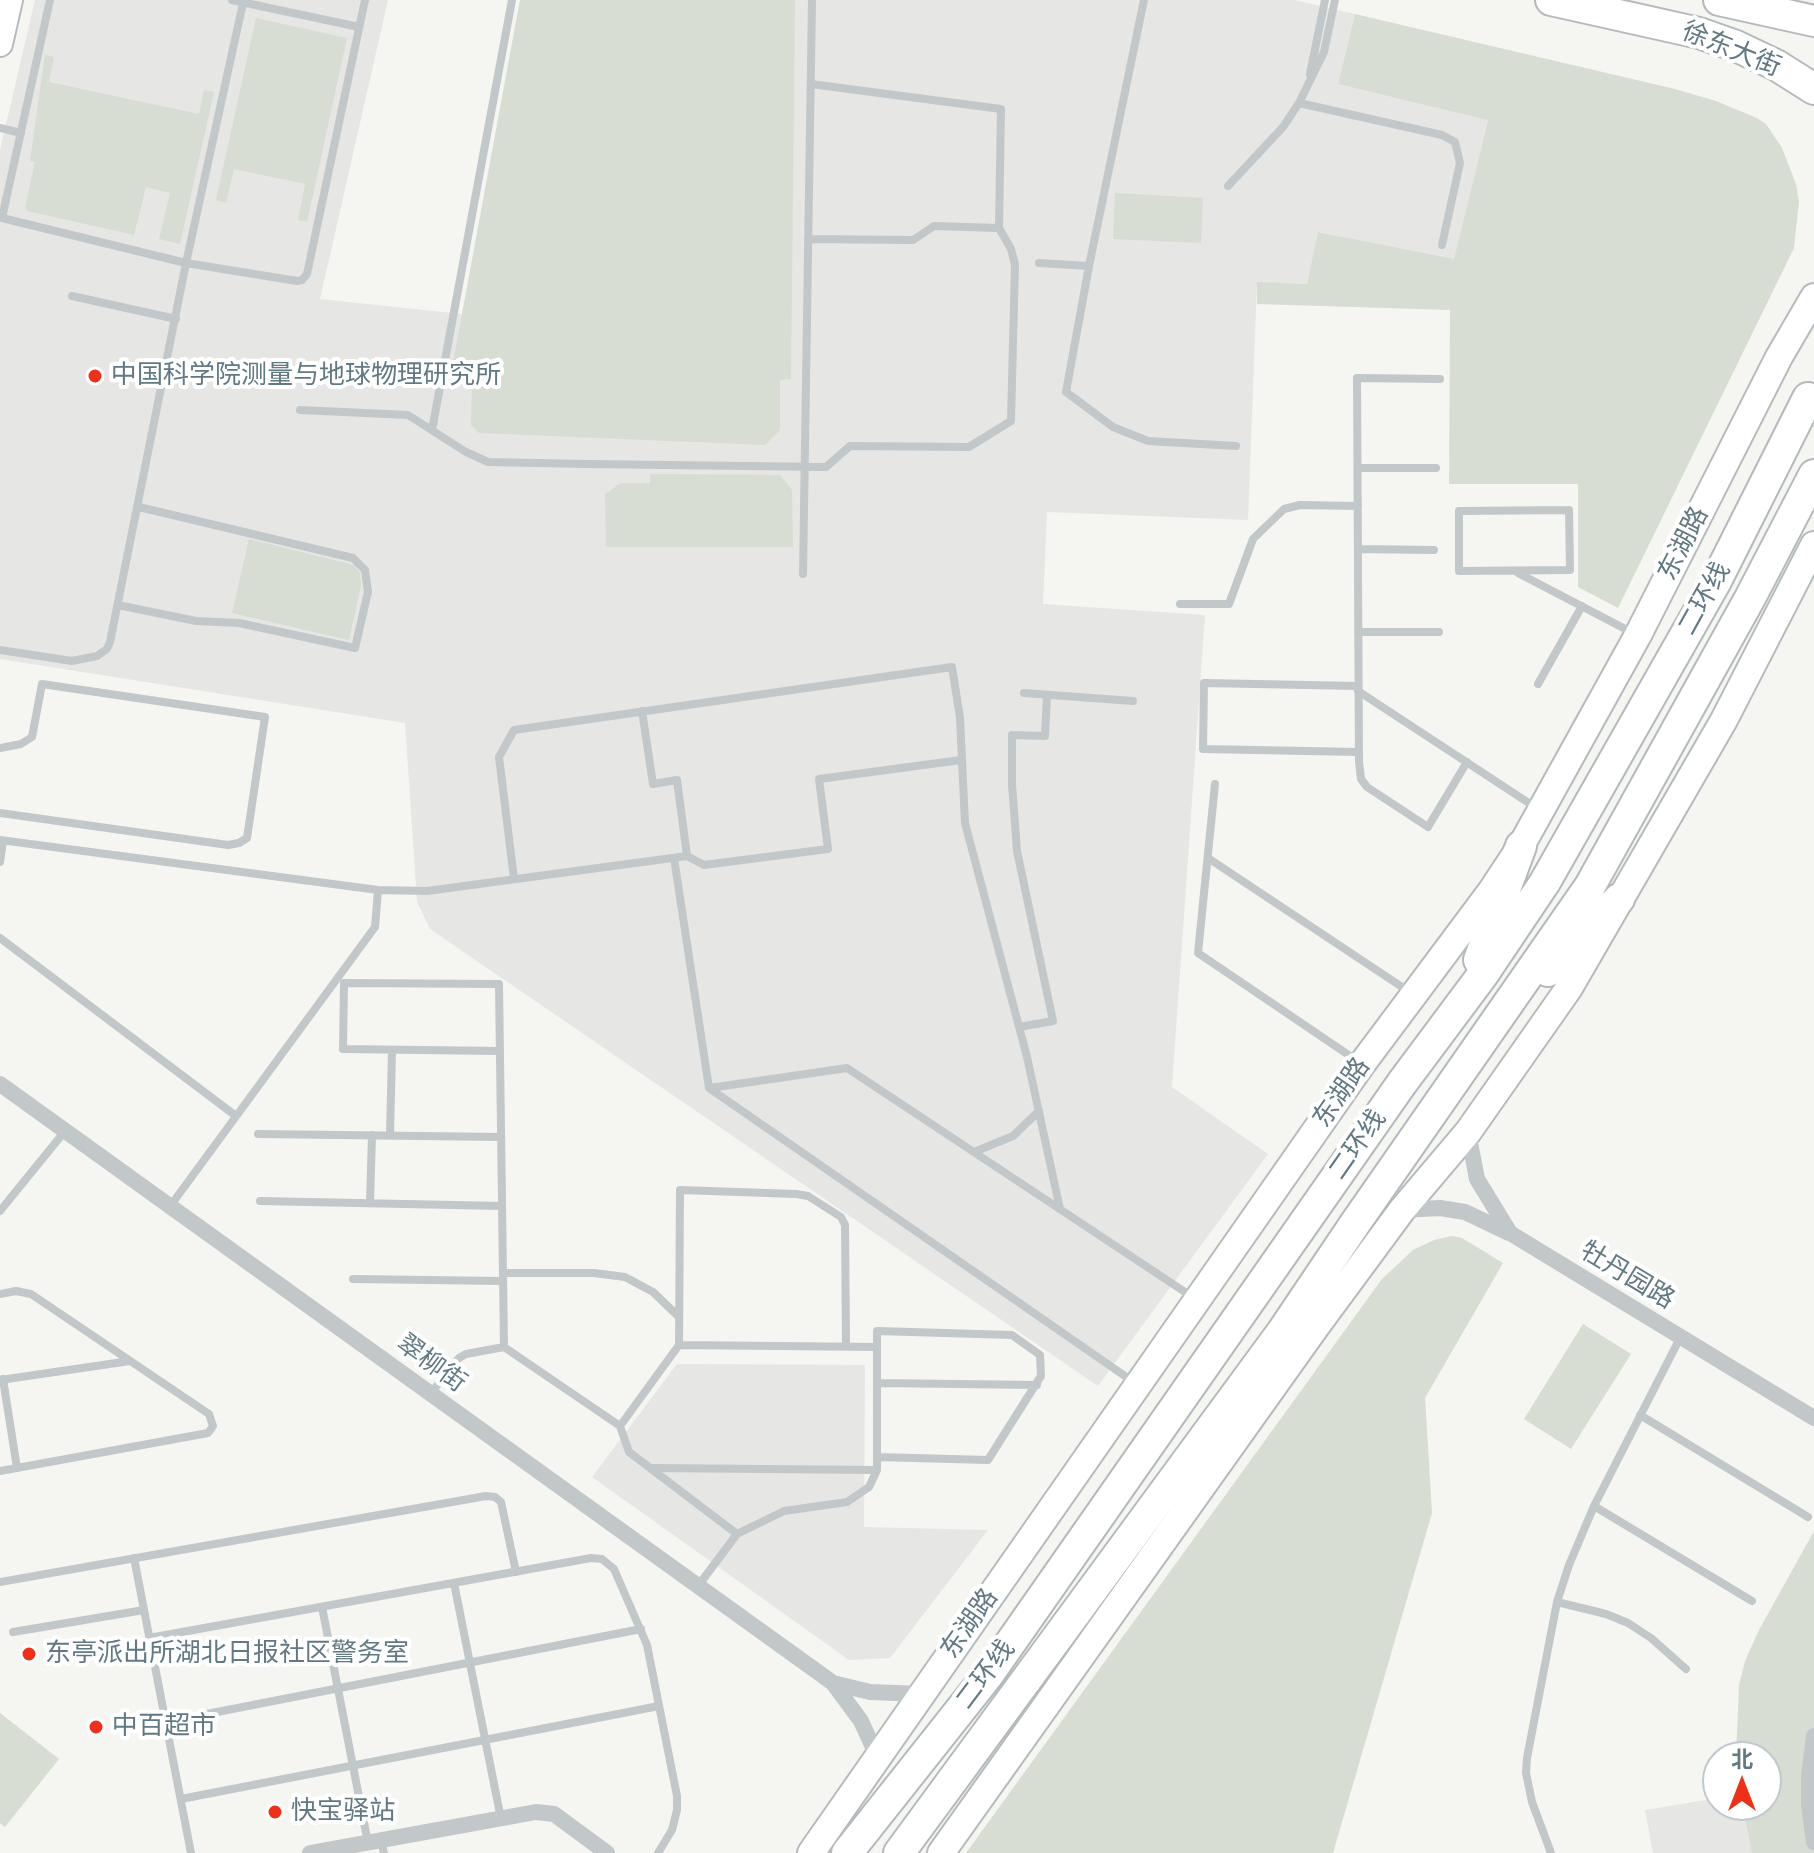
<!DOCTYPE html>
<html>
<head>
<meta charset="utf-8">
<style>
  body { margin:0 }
  #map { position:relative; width:1814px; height:1853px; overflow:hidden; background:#f5f5f1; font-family:"Space Grotesk","Noto Sans SC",sans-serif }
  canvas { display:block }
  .north { position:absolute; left:1702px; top:1741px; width:80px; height:80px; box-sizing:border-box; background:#fff; border:2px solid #c0c9ce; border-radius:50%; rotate:0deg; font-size:22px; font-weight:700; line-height:32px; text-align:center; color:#627984 }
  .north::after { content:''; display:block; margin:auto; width:28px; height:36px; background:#ee3018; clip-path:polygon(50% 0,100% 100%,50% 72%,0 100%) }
</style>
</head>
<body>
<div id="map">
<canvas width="1814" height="1853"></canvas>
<div class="north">北</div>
</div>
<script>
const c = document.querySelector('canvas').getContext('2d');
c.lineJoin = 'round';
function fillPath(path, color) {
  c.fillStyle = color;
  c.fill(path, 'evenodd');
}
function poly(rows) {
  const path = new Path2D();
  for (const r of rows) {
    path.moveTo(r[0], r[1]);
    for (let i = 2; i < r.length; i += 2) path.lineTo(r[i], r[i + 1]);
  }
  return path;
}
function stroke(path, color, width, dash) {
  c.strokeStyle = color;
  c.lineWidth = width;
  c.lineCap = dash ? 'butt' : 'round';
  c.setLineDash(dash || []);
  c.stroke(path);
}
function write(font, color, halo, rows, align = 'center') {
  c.font = font + ' "Space Grotesk","Noto Sans SC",sans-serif';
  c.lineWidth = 8;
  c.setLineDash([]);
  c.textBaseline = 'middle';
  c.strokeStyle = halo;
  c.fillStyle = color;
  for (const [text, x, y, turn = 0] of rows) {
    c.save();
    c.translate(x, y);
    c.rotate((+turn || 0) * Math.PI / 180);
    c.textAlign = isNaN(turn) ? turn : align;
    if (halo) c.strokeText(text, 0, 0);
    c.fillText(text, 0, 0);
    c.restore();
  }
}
fillPath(poly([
  [35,0,388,0,320,299,462,314,520,0,1295,0,1355,14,1338,84,1488,119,1454,260,1319,232,1307,284,1257,283,1248,520,1047,512,1043,604,1205,615,1172,1087,1268,1154,1098,1386,430,929,417,902,405,723,0,659,0,150],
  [677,1364,865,1365,864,1527,988,1530,890,1658,849,1660,592,1477],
  [1718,1798,1718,1805,1742,1805,1752,1853,1653,1853,1645,1810]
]), '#e6e6e4');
fillPath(poly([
  [520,0,795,0,791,379,780,380,780,430,765,445,479,433,471,425,472,386,449,385],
  [1355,14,1675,89,1716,101,1757,118,1766,124,1782,148,1796,184,1799,202,1794,248,1618,608,1578,587,1578,484,1449,484,1450,310,1257,304,1257,282,1307,284,1318,232,1454,259,1488,120,1338,84],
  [256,18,347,38,307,222,298,220,305,184,234,169,226,203,216,200],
  [45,55,54,57,49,82,199,114,204,90,214,92,180,244,159,239,170,193,146,187,134,235,27,211,25,208,35,162,30,161],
  [1115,193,1203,198,1201,243,1113,239],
  [650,474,780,475,792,490,793,547,606,547,605,494,621,483,650,483],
  [249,539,354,565,360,573,361,585,349,640,232,613],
  [1452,1236,1462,1238,1503,1263,1425,1398,1432,1513,1333,1853,966,1853,1382,1279,1413,1250,1434,1240],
  [1583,1324,1631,1354,1571,1449,1524,1419],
  [1814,1531,1814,1853,1752,1853,1742,1805,1766,1805,1766,1757,1736,1757,1739,1685,1745,1661,1759,1630],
  [0,1713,59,1759,5,1827,0,1823]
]), '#d7ddd2');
const secondary = poly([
  [0,44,10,0]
]);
const primary = poly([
  [811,1853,1362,1064,1492,890,1521,846,1638,635,1779,357,1814,297],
  [941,1853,1315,1328,1402,1210,1468,1132,1569,988,1724,720,1814,545]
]);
const highway = poly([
  [1551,0,1699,33,1736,46,1776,65,1814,89],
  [1719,0,1814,21],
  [1479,960,1521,846],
  [1548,971,1619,899],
  [847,1853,988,1675,1402,1083,1484,973,1545,882,1716,581,1808,398],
  [899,1853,1282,1332,1354,1225,1590,886,1750,598,1814,475]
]);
stroke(secondary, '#b4bbbe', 28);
stroke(primary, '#b5babd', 30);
stroke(highway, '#b4b9bb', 34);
stroke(poly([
  [50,0,2,218,186,263,297,281,302,280,307,274,365,0],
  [232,0,359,27],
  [1310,74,1325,0],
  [811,84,1001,109,999,228],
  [1299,103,1442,135,1455,142,1460,163,1442,245],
  [0,128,21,133],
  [1228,186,1283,127,1299,103,1324,52,1335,0],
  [1039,263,1089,266,1144,0],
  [1089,266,1066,392,1113,427,1148,441,1236,446],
  [72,296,176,319],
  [1440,379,1357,378,1359,762,1361,779,1367,787,1428,827,1467,762],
  [300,410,408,415,466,452,488,462,586,464,826,467,850,446,969,447,1011,421,1015,265,1011,249,999,228,934,226,913,240,808,239],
  [432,430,512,0],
  [1358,468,1436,468],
  [1569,510,1570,570,1459,571,1459,511,1569,510],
  [1358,549,1434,550],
  [1518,573,1633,633],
  [803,574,812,0],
  [1180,604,1229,604,1253,539,1284,509,1300,505,1358,506],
  [118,605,196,621,239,623,355,648,368,592,365,570,353,558,139,507],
  [1358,632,1439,632],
  [0,650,72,661,97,656,107,649,110,642,186,263,243,3],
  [1538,684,1582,606],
  [1358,686,1204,683,1203,749,1359,752],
  [1358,691,1538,809],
  [1024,693,1133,701],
  [0,748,21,744,32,737,42,684,265,717,247,838,239,843,228,845,0,813],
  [1215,784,1198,953,1359,1062],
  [0,840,378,890,427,891,687,856,677,780,653,784,642,711],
  [687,856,704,865,828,849,819,779,961,760],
  [674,858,709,1088,1135,1383],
  [1208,858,1411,993],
  [0,862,3,841],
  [514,879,499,757,514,730,952,667,960,718,965,823,1027,1057,1060,1209],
  [0,938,236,1116],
  [1019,1027,1053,1021,1017,851,1012,784,1012,735,1045,736,1047,695],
  [499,1051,343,1049,344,983,499,984,504,1347],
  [710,1088,847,1068,1194,1298],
  [258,1134,501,1137],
  [390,1135,392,1050],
  [974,1152,1013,1136,1039,1111],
  [260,1201,502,1206],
  [370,1203,372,1135],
  [171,1205,375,927,378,890],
  [0,1211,65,1131],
  [503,1273,594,1273,625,1277,653,1292,679,1317],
  [353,1279,503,1281],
  [0,1294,16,1291,31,1294,209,1414,213,1426,208,1433,0,1471],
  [679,1345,680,1190,796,1194,808,1196,841,1217,845,1225,846,1346],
  [3,1379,17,1468],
  [0,1380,130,1361],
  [877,1383,1037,1385],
  [431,1393,459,1358,466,1354,504,1347,620,1426,629,1452,737,1534,698,1586],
  [1640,1415,1808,1517],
  [620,1426,679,1345,877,1347,877,1470,869,1487,847,1502,784,1511,737,1534],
  [877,1457,988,1460,1041,1376,1040,1355,1012,1335,877,1331,877,1347],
  [652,1468,877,1470],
  [1594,1506,1752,1601],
  [134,1558,191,1853],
  [0,1582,486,1496,495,1497,501,1502,516,1572],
  [454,1583,501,1819],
  [1557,1602,1606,1614,1628,1623,1651,1638,1686,1669],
  [322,1607,368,1843],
  [13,1632,144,1610],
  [149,1638,591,1558,602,1559,614,1569,647,1645,677,1796,677,1810,672,1830,658,1853],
  [166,1722,641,1629],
  [181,1799,659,1706],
  [381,1840,384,1853],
  [1551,1853,1532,1802,1526,1773,1527,1758,1557,1602,1569,1565,1594,1506,1680,1338]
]), '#c2c7c9', 8);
stroke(poly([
  [0,1084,833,1683,861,1721,877,1756],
  [1468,1132,1477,1179,1510,1233,1814,1418],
  [1402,1210,1440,1208,1465,1212,1509,1233],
  [833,1683,870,1692,921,1694],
  [1814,1736,1809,1776,1809,1806,1814,1842],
  [310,1853,536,1812,554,1814,607,1853]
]), '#c2c7c9', 16);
stroke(secondary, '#fff', 24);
stroke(primary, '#fff', 26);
stroke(highway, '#fff', 30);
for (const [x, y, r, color] of [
  [95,376,8,"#ee3018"],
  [29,1654,8,"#ee3018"],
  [96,1727,8,"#ee3018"],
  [275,1812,8,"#ee3018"]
]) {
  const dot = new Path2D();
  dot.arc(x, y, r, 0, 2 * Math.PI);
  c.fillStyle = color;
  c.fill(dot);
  stroke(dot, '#fff', 3);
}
write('26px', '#627984', '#fff', [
  ["徐东大街",1731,50,22],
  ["东湖路",1684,544,-63],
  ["二环线",1705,599,-61],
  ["东湖路",1342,1093,-55],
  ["二环线",1358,1145,-55],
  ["牡丹园路",1627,1276,31],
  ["翠柳街",431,1364,36],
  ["东湖路",970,1624,-55],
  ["二环线",986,1675,-53]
]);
write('26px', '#627984', '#fff', [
  ["中国科学院测量与地球物理研究所",111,376],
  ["东亭派出所湖北日报社区警务室",45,1654],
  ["中百超市",112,1727],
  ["快宝驿站",291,1812]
], 'left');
</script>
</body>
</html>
